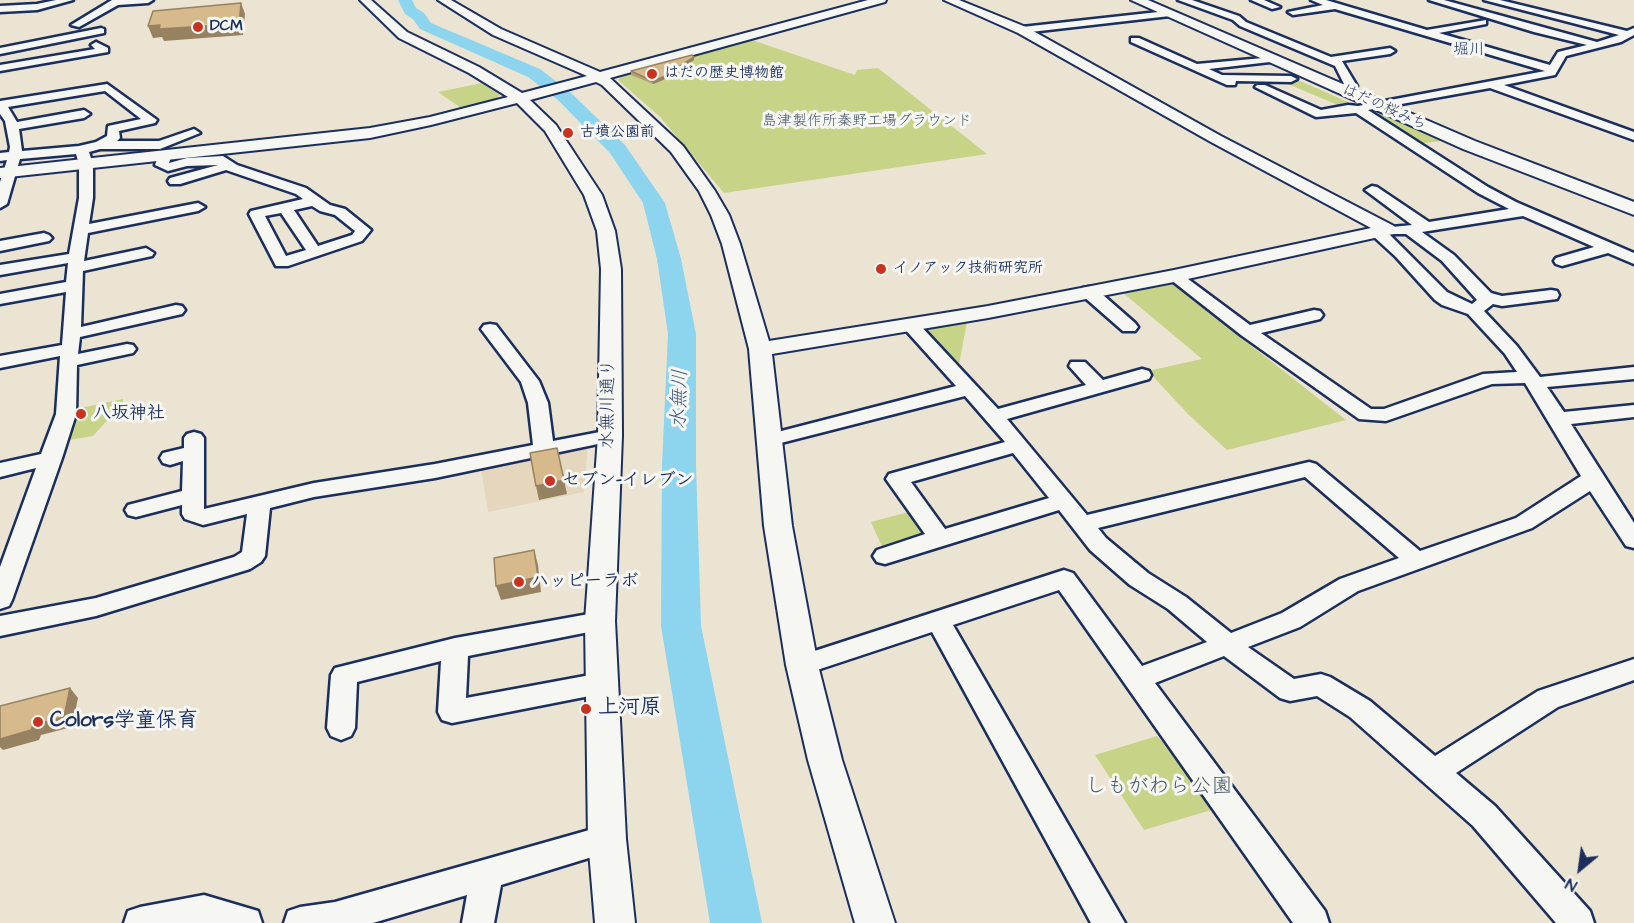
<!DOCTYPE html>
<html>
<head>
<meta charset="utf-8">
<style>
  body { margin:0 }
  #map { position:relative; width:1634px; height:923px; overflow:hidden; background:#ece4d3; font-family:"Architects Daughter",sans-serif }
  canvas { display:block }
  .north { position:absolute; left:1550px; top:839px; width:60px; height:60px; -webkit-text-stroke:4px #f6f6f2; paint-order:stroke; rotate:209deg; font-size:16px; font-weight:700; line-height:24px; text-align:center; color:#1b2f5e }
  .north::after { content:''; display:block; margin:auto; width:21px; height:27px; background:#1b2f5e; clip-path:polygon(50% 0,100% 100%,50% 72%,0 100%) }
</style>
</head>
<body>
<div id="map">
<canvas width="1634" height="923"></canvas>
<div class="north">N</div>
</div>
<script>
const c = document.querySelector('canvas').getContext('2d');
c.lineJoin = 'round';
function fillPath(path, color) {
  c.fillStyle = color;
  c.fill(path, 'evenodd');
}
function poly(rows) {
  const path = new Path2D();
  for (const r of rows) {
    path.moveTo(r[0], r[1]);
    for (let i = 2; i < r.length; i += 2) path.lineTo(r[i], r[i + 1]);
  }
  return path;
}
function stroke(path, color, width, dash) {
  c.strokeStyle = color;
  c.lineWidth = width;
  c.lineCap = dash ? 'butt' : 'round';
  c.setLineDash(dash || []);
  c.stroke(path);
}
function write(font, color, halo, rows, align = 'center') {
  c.font = font + ' "Architects Daughter","Klee One",sans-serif';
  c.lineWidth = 6;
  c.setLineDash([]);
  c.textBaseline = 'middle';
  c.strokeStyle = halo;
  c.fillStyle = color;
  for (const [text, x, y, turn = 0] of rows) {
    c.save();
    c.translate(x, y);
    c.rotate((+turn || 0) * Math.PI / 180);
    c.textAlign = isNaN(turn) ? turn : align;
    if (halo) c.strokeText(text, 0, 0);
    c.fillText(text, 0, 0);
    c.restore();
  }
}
fillPath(poly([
  [588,444,584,492,488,512,481,469,488,463]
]), '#e5d7bd');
fillPath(poly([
  [752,40,855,75,857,70,878,68,987,154,724,193,660,117,618,80,623,75],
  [1292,80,1298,80,1357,106,1345,108,1288,84],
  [482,83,500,95,496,99,461,108,438,92],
  [1367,112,1386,115,1442,141,1415,144],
  [1167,282,1171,283,1346,420,1227,450,1188,414,1148,371,1202,359,1122,292],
  [967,322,958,370,924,333,926,330],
  [123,399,123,403,93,436,63,441,76,409],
  [912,511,929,532,925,539,884,551,871,522],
  [1157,736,1164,744,1171,743,1218,808,1144,830,1095,755]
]), '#c7d386');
fillPath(poly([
  [398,0,412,0,416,8,424,13,431,23,540,69,570,92,625,145,665,203,681,259,696,334,696,465,701,626,762,923,710,923,661,626,662,465,668,334,657,259,643,203,610,153,558,100,528,77,420,29,413,19,405,14,398,0]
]), '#8dd4ee');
const minor = poly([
  [56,0,73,0,37,10,0,12,0,6,37,4,56,0],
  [112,0,153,0,148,3,118,5,79,27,71,25,112,0],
  [1178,0,1192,0,1239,16,1246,22,1331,57,1390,48,1395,51,1390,54,1342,61,1357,86,1355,88,1337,91,1333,90,1333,86,1344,84,1335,66,1240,26,1233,20,1178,0],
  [1251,0,1264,0,1280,7,1272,9,1251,0],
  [1311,0,1326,0,1427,30,1486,20,1486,24,1439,33,1550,65,1558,52,1587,45,1534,32,1429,0,1444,0,1597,42,1619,35,1484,0,1500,0,1627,31,1634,28,1634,35,1621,42,1566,56,1555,75,1504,85,1634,132,1634,140,1490,88,1368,110,1488,187,1516,202,1634,253,1634,264,1608,253,1562,266,1556,264,1554,261,1556,258,1594,247,1523,216,1422,232,1454,255,1491,293,1502,296,1551,290,1557,291,1559,295,1557,299,1502,306,1493,304,1484,311,1517,346,1540,377,1634,367,1634,379,1547,387,1564,412,1634,405,1634,417,1571,424,1634,523,1634,548,1626,546,1590,491,1532,528,1358,591,1300,627,1248,647,1294,679,1321,674,1330,677,1370,701,1435,756,1538,691,1634,659,1634,680,1558,707,1456,773,1495,806,1590,911,1594,923,1556,923,1473,826,1350,717,1317,696,1290,701,1280,698,1224,656,1155,683,1325,911,1329,923,1293,923,1059,590,953,625,1125,923,1091,923,932,632,802,675,793,672,789,665,793,658,1064,570,1073,573,1142,666,1207,642,1168,609,1130,585,1090,550,1059,510,885,564,877,562,873,556,877,550,925,534,886,479,889,474,1005,442,965,396,769,446,762,444,759,440,762,436,956,386,902,326,905,322,911,321,917,322,998,409,1086,385,1069,366,1071,362,1085,362,1103,380,1142,369,1149,371,1151,375,1149,379,1007,419,1087,515,1309,462,1316,464,1420,551,1516,518,1581,476,1525,383,1492,384,1386,421,1359,419,1241,335,1166,276,1174,271,1180,273,1250,325,1314,310,1320,311,1323,315,1320,319,1261,333,1371,409,1384,409,1483,374,1517,372,1505,354,1468,314,1442,305,1435,300,1396,257,1372,235,1369,232,1372,229,1412,225,1365,190,1372,186,1377,187,1429,222,1509,209,1478,193,1356,113,1316,117,1255,87,1257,85,1265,85,1321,110,1348,105,1358,106,1545,71,1335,9,1293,15,1288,12,1323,5,1311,0],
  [1389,234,1406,234,1442,261,1477,300,1472,304,1447,292,1389,234],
  [1013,453,1049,498,945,529,911,482,1013,453],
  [1305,477,1399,558,1340,579,1282,613,1231,633,1186,597,1148,573,1106,538,1098,528,1305,477],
  [1167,11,1170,12,1170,16,1022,33,1017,30,1022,27,1167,11],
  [101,28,104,29,104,33,0,54,0,48,101,28],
  [1131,38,1139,38,1197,64,1274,57,1275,59,1270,62,1209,69,1222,75,1291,76,1297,79,1291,82,1236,81,1235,85,1227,85,1131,42,1131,38],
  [96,42,108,48,108,52,0,71,0,65,95,49,91,45,96,42],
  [107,84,157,120,155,123,119,131,120,138,117,141,159,141,194,129,200,133,160,149,100,149,89,152,93,164,93,198,89,224,198,203,205,207,198,211,88,233,84,261,146,248,154,253,152,256,83,271,81,327,176,305,182,306,185,310,182,314,80,337,78,354,127,344,133,345,136,349,133,353,77,365,76,414,62,458,12,600,9,606,0,609,0,567,36,468,0,477,0,463,41,454,56,414,60,356,0,368,0,356,62,345,66,292,0,304,0,294,66,282,68,263,0,275,0,265,69,254,79,198,79,164,76,154,20,159,7,204,0,208,0,182,7,160,0,161,0,153,9,152,10,147,5,121,0,114,0,101,107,84],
  [105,91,141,119,108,126,107,136,96,142,79,146,22,151,19,129,84,118,90,114,84,110,17,122,8,107,105,91],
  [164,153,171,157,169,163,187,158,223,156,237,165,306,188,330,205,345,209,371,230,362,241,288,266,276,266,249,214,251,211,303,199,296,194,226,170,180,184,170,184,168,181,170,178,218,165,187,166,168,171,155,165,159,154,164,153],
  [312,206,320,211,335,215,355,231,352,235,318,246,294,210,312,206],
  [281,213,306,250,286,256,265,216,281,213],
  [44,233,49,235,52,238,49,241,0,251,0,241,44,233],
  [1089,287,1095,288,1135,323,1138,327,1135,331,1123,331,1083,296,1081,292,1083,288,1089,287],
  [490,324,496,325,539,381,548,403,553,441,610,430,617,432,620,436,617,440,435,478,314,497,270,508,265,556,261,562,250,569,96,616,0,636,0,616,96,598,234,557,242,552,247,514,203,525,185,519,182,514,182,505,136,517,128,515,125,510,128,505,182,491,183,461,170,465,163,463,160,458,163,453,184,448,184,438,187,434,194,432,201,434,204,438,204,509,314,483,435,464,533,445,528,403,521,382,481,329,484,325,490,324],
  [600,612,609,614,613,621,609,628,468,656,466,698,601,673,610,676,614,684,610,692,452,723,442,720,438,712,441,661,357,682,355,728,351,736,341,740,331,736,327,728,331,675,335,668,455,638,600,612],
  [607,825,618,829,622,839,618,849,501,885,494,923,462,923,467,895,373,923,284,923,288,911,300,907,335,902,607,825],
  [204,895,258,911,262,923,124,923,128,911,140,907,204,895]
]);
const tertiary = poly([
  [360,0,371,0,407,32,479,67,522,93,587,76,493,35,438,0,451,0,501,29,600,72,868,0,886,0,885,2,610,78,683,146,715,191,729,215,740,244,769,341,988,306,1174,270,1371,228,1211,142,1018,33,944,0,959,0,1026,27,1221,136,1394,226,1397,230,1394,234,1388,235,1174,282,988,318,772,354,792,526,818,665,842,760,895,923,855,923,808,760,786,665,764,526,749,349,722,244,711,215,699,191,671,152,602,85,596,82,530,100,556,125,602,195,615,231,621,269,622,436,615,621,626,839,635,923,595,923,588,839,585,621,598,436,601,269,597,231,584,195,545,131,517,103,431,125,370,138,0,178,0,168,370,128,430,117,508,97,469,73,399,38,360,0]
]);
const secondary = poly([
  [1131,0,1148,0,1475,141,1634,202,1634,215,1463,149,1131,0]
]);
stroke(minor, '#1b2f5e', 5);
stroke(tertiary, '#1b2f5e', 4);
stroke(secondary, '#1b2f5e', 4);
fillPath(minor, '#f6f6f2');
fillPath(tertiary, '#f6f6f2');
fillPath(secondary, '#f6f6f2');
fillPath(poly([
  [694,60,663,80,653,84,631,75,631,71]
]), '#b8a078');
fillPath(poly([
  [241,3,245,14,243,35,164,41,162,37,153,38,148,26,160,25],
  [694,57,694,60,663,80,653,84,652,81],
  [564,480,567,494,539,500,536,486],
  [534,550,538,565,541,592,501,600,496,586],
  [70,688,78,698,72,727,41,735,39,740,3,750,0,747,0,737,33,725]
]), '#968261');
const building = poly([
  [241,3,239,24,159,29,160,25,148,26,153,11,241,3],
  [692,55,694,57,663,77,652,81,631,71,692,55],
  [557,448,564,480,536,486,530,453,557,448],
  [534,550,538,577,496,586,494,558,534,550],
  [70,688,64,717,33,725,31,730,0,739,0,706,70,688]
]);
fillPath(building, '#d6ba8b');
stroke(building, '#968261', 1.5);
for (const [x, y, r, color] of [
  [198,27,6,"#c8321e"],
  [652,74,6,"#c8321e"],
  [568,133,6,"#c8321e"],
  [881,269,6,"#c8321e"],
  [81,414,6,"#c8321e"],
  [550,481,6,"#c8321e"],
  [519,582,6,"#c8321e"],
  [586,709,6,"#c8321e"],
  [38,722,6,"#c8321e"]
]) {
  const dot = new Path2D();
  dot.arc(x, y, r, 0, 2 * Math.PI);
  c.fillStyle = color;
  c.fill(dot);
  stroke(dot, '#f6f6f2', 2);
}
write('bold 15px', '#1b2f5e', '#f6f6f2', [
  ["DCM",210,27],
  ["はだの歴史博物館",664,74],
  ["古墳公園前",580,133],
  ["イノアック技術研究所",893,269]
], 'left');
write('15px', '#1b2f5e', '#f6f6f2', [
  ["はだの桜みち",1384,108,24]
]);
write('15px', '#465868', '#f6f6f2', [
  ["島津製作所秦野工場グラウンド",867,122]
]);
write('16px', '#1b2f5e', '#f6f6f2', [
  ["堀川",1469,51]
]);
write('18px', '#1b2f5e', '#f6f6f2', [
  ["水無川通り",609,404,-89]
]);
write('bold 18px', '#1b2f5e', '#f6f6f2', [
  ["八坂神社",93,414],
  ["セブン-イレブン",562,481],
  ["ハッピーラボ",531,582]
], 'left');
write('italic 20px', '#385882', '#f6f6f2', [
  ["水無川",681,399,-88]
]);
write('bold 21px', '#1b2f5e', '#f6f6f2', [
  ["上河原",598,709],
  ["Colors学童保育",50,722]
], 'left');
write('21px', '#465868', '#f6f6f2', [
  ["しもがわら公園",1159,788]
]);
</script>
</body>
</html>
